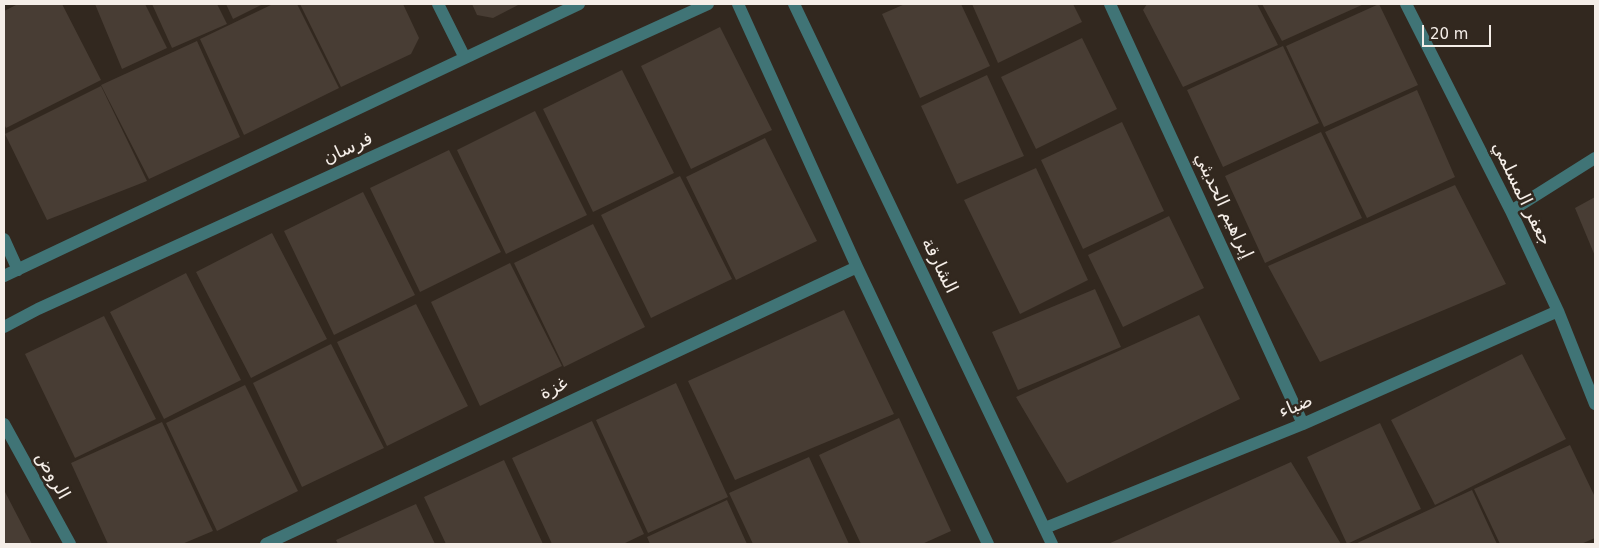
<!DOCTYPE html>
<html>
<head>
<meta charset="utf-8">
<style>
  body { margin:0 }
  #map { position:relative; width:1599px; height:548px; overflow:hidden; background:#32281f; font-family:"DejaVu Sans",sans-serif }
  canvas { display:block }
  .frame { position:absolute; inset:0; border:5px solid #f5eee8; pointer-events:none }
  .scale { position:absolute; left:1422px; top:25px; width:69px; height:22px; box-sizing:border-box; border:2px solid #f5eee8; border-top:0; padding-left:6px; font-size:15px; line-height:18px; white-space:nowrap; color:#f5eee8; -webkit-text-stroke:4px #32281f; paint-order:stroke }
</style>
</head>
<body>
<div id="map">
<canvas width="1599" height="548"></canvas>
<div class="frame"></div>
<div class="scale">20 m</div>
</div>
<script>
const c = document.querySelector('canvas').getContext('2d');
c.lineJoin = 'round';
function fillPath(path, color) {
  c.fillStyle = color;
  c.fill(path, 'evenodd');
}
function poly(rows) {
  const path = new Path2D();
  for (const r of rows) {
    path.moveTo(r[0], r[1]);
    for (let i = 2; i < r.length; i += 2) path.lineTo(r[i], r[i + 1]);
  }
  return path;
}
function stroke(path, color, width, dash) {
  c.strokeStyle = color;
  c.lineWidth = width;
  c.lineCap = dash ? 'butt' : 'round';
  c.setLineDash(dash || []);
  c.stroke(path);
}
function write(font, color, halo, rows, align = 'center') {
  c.font = font + ' "DejaVu Sans","Noto Sans Arabic",sans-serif';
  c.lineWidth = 5;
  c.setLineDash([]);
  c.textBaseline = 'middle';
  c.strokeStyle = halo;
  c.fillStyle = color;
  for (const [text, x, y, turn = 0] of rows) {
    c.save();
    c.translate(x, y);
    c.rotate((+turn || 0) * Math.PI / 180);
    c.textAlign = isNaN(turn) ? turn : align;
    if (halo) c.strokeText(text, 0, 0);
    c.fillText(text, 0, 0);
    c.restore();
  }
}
fillPath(poly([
  [18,4,62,4,101,80,6,128,4,124,4,11],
  [95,4,145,4,167,48,122,69],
  [152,4,217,4,227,24,172,48],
  [226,4,263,4,233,19],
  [273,4,297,4,339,88,244,135,200,39],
  [300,4,403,4,419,38,411,54,341,87],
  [472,4,520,4,493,18,477,15],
  [905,4,961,4,990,66,920,98,882,14],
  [972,4,1073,4,1082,22,998,63],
  [1147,4,1257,4,1278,45,1183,87,1143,10],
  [1262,4,1364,4,1282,41],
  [1379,4,1418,85,1324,127,1286,46],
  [720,27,772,130,691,169,641,66],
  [1082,38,1117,109,1036,149,1001,77],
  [197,41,240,137,149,179,101,85],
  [1283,46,1319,123,1223,167,1187,90],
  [622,70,674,173,593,212,543,109],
  [987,75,1024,156,957,184,921,106],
  [101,86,147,181,47,220,5,134],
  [1417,90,1455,177,1367,218,1325,132],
  [535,111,587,215,506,254,457,150],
  [1122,122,1164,211,1083,249,1041,160],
  [1321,132,1362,218,1265,263,1225,176],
  [765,138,817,241,736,280,686,177],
  [449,150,501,252,420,292,370,188],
  [1036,168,1088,280,1020,314,964,200],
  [680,176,732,279,651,318,601,215],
  [1455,185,1506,284,1320,362,1268,266],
  [363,192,415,295,334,335,284,231],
  [1595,197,1595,256,1575,208],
  [1169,216,1204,288,1123,327,1088,255],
  [593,224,645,327,564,367,514,263],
  [272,233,327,339,251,378,196,272],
  [510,263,562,366,480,406,431,302],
  [186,273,241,380,164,419,110,312],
  [1095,289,1121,347,1018,390,992,332],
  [416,304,468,406,387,446,337,342],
  [844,310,894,414,735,480,688,381],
  [1199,315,1240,399,1067,483,1016,397],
  [104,316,156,419,75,458,25,354],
  [331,344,384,448,302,487,253,383],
  [1522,354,1566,439,1435,505,1391,420],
  [676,383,728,497,648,533,596,420],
  [245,385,298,491,217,531,166,423],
  [899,418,951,531,922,544,861,544,819,455],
  [592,421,644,534,623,544,552,544,512,458],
  [162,422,213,531,182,544,108,544,71,463],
  [1380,423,1421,509,1347,544,1307,457],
  [1570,445,1595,497,1595,538,1581,544,1500,544,1474,489],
  [809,457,849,544,753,544,729,493],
  [504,460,543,544,446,544,424,497],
  [1291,462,1341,544,1108,544],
  [4,490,32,544,4,544],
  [1472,490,1497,544,1355,544],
  [727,500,747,544,650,544,647,537],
  [416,504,435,544,338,544,336,540]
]), '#483d34');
stroke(poly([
  [438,4,465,58],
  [738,4,857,267,988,544],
  [794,4,1052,544],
  [1110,4,1303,424],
  [1406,4,1511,211,1558,311,1595,404],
  [1511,211,1595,158],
  [4,239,18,270],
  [4,276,579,4],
  [4,327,38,309,708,4],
  [4,424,70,544],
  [1045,528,1303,424,1558,311],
  [266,544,857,267]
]), '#407476', 12);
write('18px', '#f5eee8', '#32281f', [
  ["فرسان",348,149,-25],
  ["جعفر المسلمي",1521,194,64],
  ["إبراهيم الحديثي",1223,206,65],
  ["الشارقة",939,266,64],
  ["غزة",554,389,-25],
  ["ضباء",1296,407,-23],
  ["الروض",52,476,61]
]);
</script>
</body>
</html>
